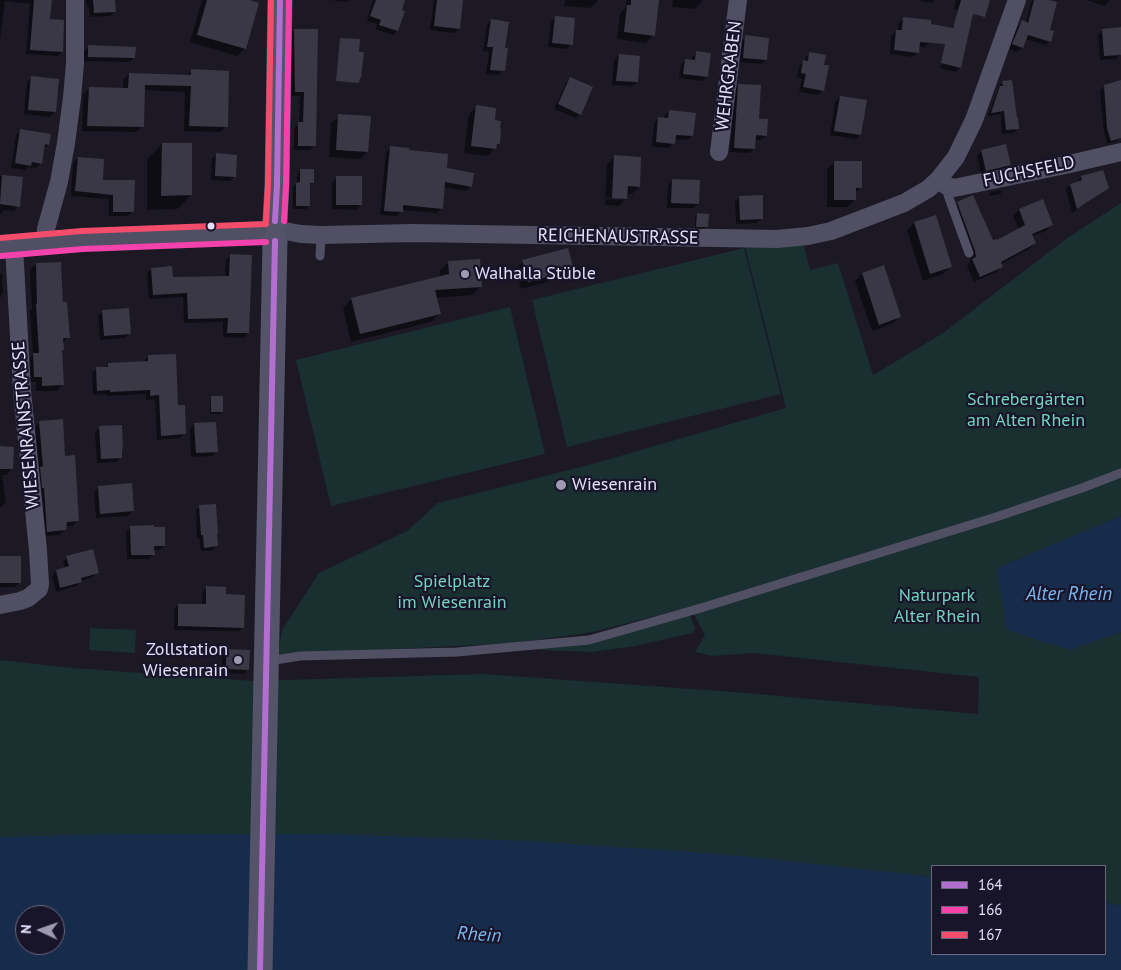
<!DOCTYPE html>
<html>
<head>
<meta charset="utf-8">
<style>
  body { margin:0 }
  #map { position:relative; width:1121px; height:970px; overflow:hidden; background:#1c1925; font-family:"PT Sans",sans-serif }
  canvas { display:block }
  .legend { position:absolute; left:931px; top:865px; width:175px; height:90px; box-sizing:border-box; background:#18142a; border:1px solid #6a667e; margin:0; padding:6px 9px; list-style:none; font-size:15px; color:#e4e0fc }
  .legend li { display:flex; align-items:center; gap:10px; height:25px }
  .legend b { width:25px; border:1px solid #6a667e }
  .north { position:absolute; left:15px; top:905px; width:50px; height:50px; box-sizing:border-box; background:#18142a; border:1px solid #6a667e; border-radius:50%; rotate:273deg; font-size:14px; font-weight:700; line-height:20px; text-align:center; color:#e4e0fc }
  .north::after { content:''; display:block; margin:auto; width:18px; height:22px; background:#9e9ab1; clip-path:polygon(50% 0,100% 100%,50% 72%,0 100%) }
</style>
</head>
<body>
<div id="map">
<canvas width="1121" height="970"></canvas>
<ul class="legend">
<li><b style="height:6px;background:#b36fd0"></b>164</li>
<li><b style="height:6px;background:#f342ab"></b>166</li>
<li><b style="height:6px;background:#f44d6c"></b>167</li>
</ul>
<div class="north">N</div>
</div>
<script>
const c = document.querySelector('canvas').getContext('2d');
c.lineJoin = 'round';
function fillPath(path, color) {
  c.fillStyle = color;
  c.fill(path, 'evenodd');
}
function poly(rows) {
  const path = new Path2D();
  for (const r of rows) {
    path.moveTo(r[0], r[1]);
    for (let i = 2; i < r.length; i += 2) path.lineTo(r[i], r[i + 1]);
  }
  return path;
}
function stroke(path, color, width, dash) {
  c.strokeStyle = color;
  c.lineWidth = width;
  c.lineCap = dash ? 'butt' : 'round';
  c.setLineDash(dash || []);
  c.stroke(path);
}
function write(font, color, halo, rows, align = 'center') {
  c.font = font + ' "PT Sans",sans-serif';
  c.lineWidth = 4.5;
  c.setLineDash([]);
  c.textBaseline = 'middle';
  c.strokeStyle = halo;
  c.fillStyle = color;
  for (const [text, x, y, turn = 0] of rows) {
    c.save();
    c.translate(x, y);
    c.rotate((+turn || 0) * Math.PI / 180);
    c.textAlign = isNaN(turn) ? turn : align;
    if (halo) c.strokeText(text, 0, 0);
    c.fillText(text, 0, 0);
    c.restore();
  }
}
fillPath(poly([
  [1121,203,1121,516,997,568,1070,650,1121,632,1121,905,1105,903,1105,866,932,866,932,878,918,875,0,839,0,660,72,668,253,681,483,674,734,692,978,714,979,677,754,653,712,656,695,652,705,635,690,607,593,632,515,643,278,655,282,630,319,573,407,531,438,503,589,465,786,408,745,247,803,242,810,270,838,263,873,375,943,333,1066,239],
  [744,248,781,394,567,447,532,300],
  [510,307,545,454,331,506,296,360],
  [689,611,695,629,692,633,635,646,592,652,540,650,539,645,589,640],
  [90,628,136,630,135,653,89,650]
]), '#192f30');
fillPath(poly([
  [1121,516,1121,632,1070,650,1007,630,997,568],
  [126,834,326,834,527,841,721,854,918,875,932,878,932,954,1105,954,1105,903,1121,905,1121,970,0,970,0,837],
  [25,915,55,915,55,945,25,945]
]), '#172b4b');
fillPath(poly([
  [0,0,51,0,49,20,62,52,57,56,26,54,30,4,5,1,0,39],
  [86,0,116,0,114,3,115,11,110,16,90,17,89,7,87,7],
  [202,0,245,0,244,49,237,56,190,42],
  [330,0,348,0,347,2],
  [373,0,404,0,397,31,393,35,375,29,377,24,367,21],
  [434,0,462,0,459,28,455,33,430,30],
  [565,0,597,0,597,2,591,8,564,6],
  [627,0,658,0,653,35,646,43,617,39,620,13,625,9],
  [673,0,702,0,702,2,695,9,672,7],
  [916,0,935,0,932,3],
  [956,0,989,0,980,14,954,10],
  [1033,0,1043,0,1050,41,1046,45,1025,39,1022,48,1017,52,1009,49,1018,26,1022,22,1026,23,1031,2],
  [1086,0,1110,0,1104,6],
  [555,17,571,44,567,49,548,47,551,22],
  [904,18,930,42,925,47,918,46,918,52,913,57,890,54,891,36,896,31,898,31,899,23],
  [491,20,503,71,499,75,486,74,489,52,483,51,487,25],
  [955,24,960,67,956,72,940,68,950,29],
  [1121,29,1121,54,1116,59,1100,60,1098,35,1103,30],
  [294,30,314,146,310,150,294,150,294,128,299,124,300,96,291,96,290,35],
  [746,37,766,59,761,64,739,62,741,41],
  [89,47,134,58,129,62,84,61,84,51],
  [697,52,707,77,702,81,679,78,681,65,685,60,692,61,692,57],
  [810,53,823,66,823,90,818,95,799,92,802,79,797,78,799,66,804,62,805,58],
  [619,55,637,82,632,86,612,85,614,60],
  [192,70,226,126,221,132,184,131,185,92,143,90,142,127,136,132,82,131,83,94,89,89,123,90,123,80,129,74,186,76],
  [32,78,55,112,50,117,24,114,27,82],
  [570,78,580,114,576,118,554,109,566,83],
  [1003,82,1018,129,1014,133,1002,134,1001,114,988,116,997,92,999,89,999,86],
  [1121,82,1121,137,1117,141,1107,144,1104,132,1100,91,1104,86],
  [739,85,766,136,761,140,754,140,754,149,749,153,730,152,734,90],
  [840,97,860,134,856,139,830,135,835,102],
  [477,107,493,121,498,144,488,156,464,153,469,114],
  [669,112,692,136,687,140,674,139,673,143,669,148,652,147,654,123,658,119,664,119,664,116],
  [339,116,367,152,360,159,329,157,331,123],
  [21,131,48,145,43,150,41,163,36,168,28,167,25,170,11,168,16,135],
  [162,144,191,195,177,209,147,210,147,159],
  [391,147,408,151,446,169,471,186,466,191,444,187,442,208,437,213,402,210,401,212,397,216,380,215,386,152],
  [981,151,1010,165,1005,169,981,174,977,156],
  [216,155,235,176,230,181,211,180,212,159],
  [614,157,639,187,632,194,626,194,626,198,619,206,605,205,607,164],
  [606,197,621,198,621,200,606,199],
  [78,158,133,211,128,216,109,216,109,199,71,196,73,163],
  [835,162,861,187,855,193,855,200,847,207,827,207,827,169],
  [300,170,313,182,309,186,309,205,306,209,293,209,293,187,297,183,297,174],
  [0,176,22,178,18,206,14,211,5,210,1,214,0,214],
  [1081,177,1103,192,1072,213,1066,189,1071,185,1077,183,1077,182],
  [337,178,361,205,356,210,332,209,332,182],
  [673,180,698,204,693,208,667,208,668,185],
  [1001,190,1002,192,1000,194,990,196,989,194,991,192],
  [740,197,762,218,757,223,736,224,735,202],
  [1042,201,1051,225,1046,231,1032,236,1035,243,1029,249,1001,264,1002,266,996,272,974,282,967,266,970,262,970,257,952,209,958,203,993,242,997,241,1019,230,1013,216,1019,210],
  [697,215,706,227,704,229,695,229,695,217],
  [935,216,950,267,943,274,923,281,907,230,914,223],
  [231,256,248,333,244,338,223,337,223,322,184,323,183,297,149,299,147,273,152,269,171,279,225,277,226,260],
  [523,261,573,270,566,277,521,289,516,269],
  [449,262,480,287,472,295,436,298,440,313,431,322,351,342,343,308,351,299,440,277,440,270],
  [36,264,61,303,68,337,62,344,62,350,61,351,62,385,56,391,36,391,36,382,29,382,28,360,33,355,30,311,32,309,30,270],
  [883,267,900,317,892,324,872,331,855,281,862,274],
  [0,274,2,274,3,293,0,297],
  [103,311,129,333,125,338,100,340,98,316],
  [149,356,177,407,185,434,180,438,157,440,155,399,146,400,146,394,106,396,106,394,93,395,92,373,97,368,105,368,109,364,144,362,144,361],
  [212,398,222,412,220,414,210,414,210,400],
  [40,422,64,457,77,521,73,526,65,526,65,530,60,535,43,536,35,427],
  [194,424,217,451,212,456,191,457,190,429],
  [100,428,120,450,121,457,116,462,97,463,95,432],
  [0,448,12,469,6,475,2,475,6,502,0,508],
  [99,487,132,511,128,516,96,518,94,492],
  [200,506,217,546,213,550,201,551,199,538,197,538,196,510],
  [131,527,153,529,164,546,160,550,153,550,153,554,149,559,127,559,126,532],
  [67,557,98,572,93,577,81,581,81,582,76,586,56,592,52,576,56,571,65,569,63,562],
  [0,558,20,582,15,587,0,587],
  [207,587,243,627,239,631,174,630,174,609,178,605,202,605,203,591],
  [227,651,248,669,244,674,222,673,222,655]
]), '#0007');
fillPath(poly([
  [34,0,52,0,50,19,64,20,63,52,30,50],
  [93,0,115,0,116,12,94,13],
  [207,0,250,0,259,3,246,49,197,35],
  [376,0,405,0,402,10,405,11,398,31,379,25,381,20,370,16],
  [437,0,463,0,460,29,434,26],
  [631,0,659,0,655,36,624,32,627,5,631,5],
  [961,0,990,0,985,17,973,14,961,68,941,63,945,44,920,42,919,53,894,50,896,30,902,30,903,17,931,20,931,24,953,28],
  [1034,0,1048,0,1057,2,1050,30,1054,31,1051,42,1028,35,1023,48,1012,44,1022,20,1028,23],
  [555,16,575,18,573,45,552,43],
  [491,19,509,22,505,48,508,48,505,71,490,70,493,47,487,47],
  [1121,27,1121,55,1104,56,1102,29],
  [294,29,318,29,316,146,298,146,298,122,303,122,304,92,295,92],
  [745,35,769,38,767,60,743,58],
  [340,38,360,39,359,52,364,52,361,78,360,78,359,83,336,81],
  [88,45,136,47,135,58,88,57],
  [696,51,711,53,708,77,683,74,685,59,695,60],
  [809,52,826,55,824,65,829,65,824,91,803,87,806,74,801,73,803,60,808,61],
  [619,54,640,56,638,82,616,81],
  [191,69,229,71,228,127,189,126,191,86,145,85,144,127,87,126,89,87,128,88,129,73,191,75],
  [31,76,59,79,56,112,28,110],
  [570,77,593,87,581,115,558,104],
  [1012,80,1017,118,1018,117,1019,129,1006,130,1004,111,991,113,1000,86,1003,86,1002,81],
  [1121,80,1121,138,1111,141,1107,128,1104,85],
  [738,84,761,85,759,119,768,119,767,136,756,135,755,149,734,148],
  [840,96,867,100,861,135,834,131],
  [476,105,496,108,495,120,501,121,500,128,501,129,500,144,497,144,496,149,471,146],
  [669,110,696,113,693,136,676,135,675,144,656,142,658,117,668,118],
  [338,114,371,116,368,152,336,150],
  [20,129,51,134,49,145,45,144,42,164,32,162,31,166,15,163],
  [162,143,192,143,192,195,161,196],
  [1006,144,1011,165,986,171,981,150],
  [390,146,409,148,409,150,448,154,447,168,474,173,472,187,445,182,443,209,403,205,403,212,384,211],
  [216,153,237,155,236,177,215,176],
  [614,155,641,157,640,187,628,186,627,199,612,198],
  [78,157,104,159,103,180,135,180,134,212,113,212,113,195,75,191],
  [834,161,862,161,862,188,856,188,856,200,834,200],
  [300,169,314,169,314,183,310,183,310,206,296,206,296,183,300,182],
  [1103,170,1109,188,1077,209,1070,184,1082,180,1081,176],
  [2,175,23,177,20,207,0,204],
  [336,176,362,176,362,205,336,205],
  [672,179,700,180,699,204,671,203],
  [763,195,763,219,740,220,739,196],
  [973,195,993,240,997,239,997,240,1025,225,1019,209,1043,199,1053,225,1032,234,1036,243,1001,262,1003,267,980,277,972,259,976,257,975,251,957,202],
  [697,213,709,214,708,227,696,227],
  [936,215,952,267,930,274,914,222],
  [568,248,574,270,528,282,522,260],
  [230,254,252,255,249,333,227,333,228,318,188,319,187,293,153,295,151,268,172,266,173,277,229,276],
  [480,259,482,287,435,290,441,314,360,334,351,298,449,274,448,261],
  [61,262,63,302,67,302,70,338,63,338,64,350,62,350,64,385,42,386,42,377,34,377,33,353,39,353,36,304,37,304,36,263],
  [884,265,901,317,879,325,862,273],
  [129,308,131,334,104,336,102,310],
  [176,354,178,405,185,405,186,434,161,436,159,395,150,396,150,390,110,392,110,390,97,391,96,367,108,367,108,363,148,361,148,355],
  [211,396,223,396,223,412,211,412],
  [63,419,65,456,75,455,79,521,67,522,66,530,47,532,44,488,42,488,40,467,43,466,39,421],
  [216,422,218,452,196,453,194,423],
  [122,425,123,449,122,449,122,458,101,459,99,426],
  [0,446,14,447,13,469,0,469],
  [132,483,134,511,100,514,98,486],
  [216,504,218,534,217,534,218,546,204,548,203,535,201,535,199,505],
  [154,525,154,527,165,527,165,546,154,546,155,555,131,555,130,526],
  [93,549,99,573,81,578,82,582,60,588,56,570,69,566,66,556],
  [0,556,21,556,21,583,0,583],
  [206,586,226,587,226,594,245,595,244,628,178,626,178,604,206,604],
  [226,649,250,650,249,670,226,669]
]), '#3b3846');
stroke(poly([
  [947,186,948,195,969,253],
  [320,256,321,235],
  [269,661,300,656,457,652,589,640,701,608,996,517,1082,488,1121,473]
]), '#514f64', 9);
stroke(poly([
  [719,152,738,0],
  [938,180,947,186,954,188,1065,165,1121,152],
  [285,231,301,234,321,235,413,233,777,239,808,236,831,231,904,203,928,189,938,180,956,157,974,120,1017,0],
  [46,243,46,229,59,182,66,143,72,98,75,63,75,0],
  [0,247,82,240,266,233],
  [0,605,20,601,28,598,39,589,40,584,38,550,22,391,14,246]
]), '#514f64', 18);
stroke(poly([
  [275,221,277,185,280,0],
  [260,970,275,241]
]), '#555369', 25);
stroke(poly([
  [275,221,277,185,280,0],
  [260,970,275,241]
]), '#b36fd0', 6);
stroke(poly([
  [284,221,286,185,289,0],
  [1,256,83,249,266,242]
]), '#f342ab', 6);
stroke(poly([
  [266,221,268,185,271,0],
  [0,238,82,231,266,224]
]), '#f44d6c', 6);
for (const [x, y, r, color] of [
  [211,226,4.5,"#e4e0fc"],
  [465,274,5,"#9e9ab1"],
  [561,485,6,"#9e9ab1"],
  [238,660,5,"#9e9ab1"]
]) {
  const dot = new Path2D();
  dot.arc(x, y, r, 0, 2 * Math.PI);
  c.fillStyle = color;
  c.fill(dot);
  stroke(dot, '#18142a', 2);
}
write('18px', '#e4e0fc', '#18142a', [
  ["WEHRGRABEN",729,76,-83],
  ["FUCHSFELD",1029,172,-12],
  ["REICHENAUSTRASSE",618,237,1],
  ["WIESENRAINSTRASSE",26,425,-95]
]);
write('18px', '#e4e0fc', '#18142a', [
  ["Walhalla Stüble",475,274],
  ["Wiesenrain",572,485],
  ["Zollstation",228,650,"right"],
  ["Wiesenrain",228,671,"right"]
], 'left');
write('18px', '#72d5be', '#18142a', [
  ["Schrebergärten",1026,400],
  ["am Alten Rhein",1026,421],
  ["Spielplatz",452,582],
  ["im Wiesenrain",452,603],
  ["Naturpark",937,596],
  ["Alter Rhein",937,617]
]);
write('italic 19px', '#79b8f0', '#18142a', [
  ["Alter Rhein",1069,595],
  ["Rhein",479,935,4]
]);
</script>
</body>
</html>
